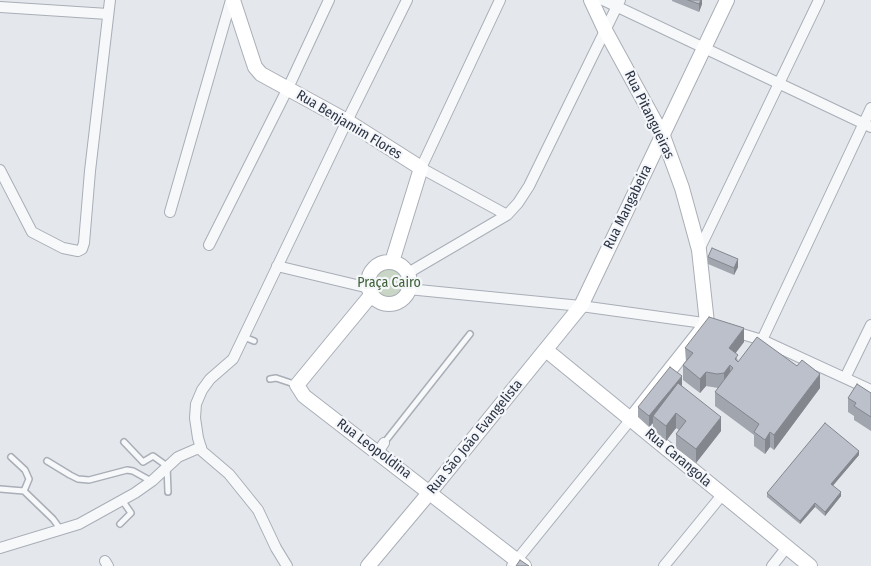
<!DOCTYPE html>
<html>
<head>
<meta charset="utf-8">
<style>
  body { margin:0 }
  canvas { display:block; background:#e4e7ec }
</style>
</head>
<body>
<canvas width="871" height="566"></canvas>
<script>
const c = document.querySelector('canvas').getContext('2d');
c.lineJoin = 'round';
function fillPath(path, color) {
  c.fillStyle = color;
  c.fill(path, 'evenodd');
}
function poly(rows) {
  const path = new Path2D();
  for (const r of rows) {
    if (r.length === 3) {
      path.moveTo(r[0] + r[2], r[1]);
      path.arc(r[0], r[1], r[2], 0, 2 * Math.PI);
      continue;
    }
    path.moveTo(r[0], r[1]);
    for (let i = 2; i < r.length; i += 2) path.lineTo(r[i], r[i + 1]);
  }
  return path;
}
function stroke(path, color, width, dash) {
  c.strokeStyle = color;
  c.lineWidth = width;
  c.lineCap = dash ? 'butt' : 'round';
  c.setLineDash(dash || []);
  c.stroke(path);
}
function write(font, color, halo, rows, align = 'center') {
  c.font = font + ' "Fira Sans Condensed",sans-serif';
  c.lineWidth = 4.5;
  c.setLineDash([]);
  c.textBaseline = 'middle';
  c.strokeStyle = halo;
  c.fillStyle = color;
  for (const [text, x, y, turn = 0] of rows) {
    c.save();
    c.translate(x, y);
    c.rotate((+turn || 0) * Math.PI / 180);
    c.textAlign = isNaN(turn) ? turn : align;
    if (halo) c.strokeText(text, 0, 0);
    c.fillText(text, 0, 0);
    c.restore();
  }
}
fillPath(poly([
  [389,283,19]
]), '#c9d6c5');
const lane = poly([
  [244,337,254,341],
  [270,379,276,378,297,385],
  [124,442,143,462,153,456,167,466,168,492],
  [384,443,470,334],
  [11,457,25,470,29,479,24,491],
  [47,461,70,475,78,479,89,480,127,470,133,471,151,481],
  [0,489,24,491,53,519,61,530],
  [120,524,131,513,122,500]
]);
const street = poly([
  [500,0,421,168,507,215],
  [603,0,871,127],
  [0,7,108,14],
  [0,170,32,232,63,248,78,251,82,249,84,243,90,171,110,0],
  [170,212,231,0],
  [209,245,288,88,329,0],
  [699,250,819,0],
  [277,266,369,288],
  [408,273,507,215,518,203,529,186,620,0],
  [408,289,581,306,711,324],
  [732,331,762,340,871,390],
  [762,340,871,108],
  [845,378,871,325],
  [378,452,384,443],
  [0,548,79,524,135,493,152,481,178,457,201,447],
  [105,561,108,566],
  [287,566,276,548,258,510,229,474,202,451,198,438,195,418,196,404,202,390,210,379,233,359,347,121,407,0],
  [512,566,631,419],
  [664,566,722,495],
  [772,566,787,547]
]);
const secondary = poly([
  [233,0,250,52,255,67,261,74,347,121,421,168,392,262],
  [591,0,605,30,663,136,682,188,699,250,707,323,631,419],
  [389,283,21],
  [372,294,297,385,304,396,524,566],
  [546,350,810,566],
  [368,566,430,492,581,306,727,0]
]);
stroke(lane, '#a9aeb7', 8);
stroke(street, '#a9aeb7', 12);
stroke(secondary, '#a9aeb7', 16);
stroke(lane, '#f7f8fa', 5);
stroke(street, '#f7f8fa', 10);
stroke(secondary, '#fff', 14);
fillPath(poly([
  [672,0,702,0,702,4,699,12,672,1],
  [708,257,738,267,734,275,708,264],
  [744,342,735,353,738,361,820,388,774,450,770,447,765,454,754,446,754,435,715,406,715,392,718,388,706,386,700,393,683,380,683,365,686,362,685,348],
  [682,386,721,431,696,463,676,448,676,434,679,430,676,428,666,441,653,430,653,423,649,427,638,417,638,407],
  [871,393,871,431,854,420,854,416,848,412,848,398],
  [859,455,833,485,841,496,825,516,815,507,800,524,767,497,767,493]
]), '#a1a5ae');
fillPath(poly([
  [701,0,702,0,702,4,699,12,699,4],
  [738,259,738,267,734,275,734,268],
  [744,328,744,342,729,362,729,348],
  [730,365,730,380,724,387,724,373],
  [706,372,706,386,700,393,700,379],
  [820,374,820,388,774,450,774,435],
  [682,376,682,387,653,416,653,423,649,427,649,416],
  [676,413,676,428,666,441,666,426],
  [721,417,721,431,696,463,696,449],
  [770,432,770,447,765,454,765,440],
  [859,451,859,455,831,488,831,484],
  [841,492,841,496,825,516,825,512],
  [815,503,815,507,800,524,800,521]
]), '#83868d');
const building = poly([
  [688,0,701,0,699,4,688,0],
  [712,248,738,259,734,268,708,257,712,248],
  [709,317,744,328,729,348,738,355,735,359,738,362,757,337,797,366,802,360,820,374,774,435,770,432,765,440,754,432,759,424,715,392,733,368,730,365,724,373,717,374,706,372,700,379,683,365,693,353,685,348,709,317],
  [670,367,682,376,649,416,638,407,670,367],
  [678,383,721,417,696,449,676,434,686,421,676,413,666,426,653,416,678,383],
  [857,384,871,393,871,417,854,406,856,403,848,398,857,384],
  [825,423,859,451,831,484,841,492,825,512,815,503,800,521,767,493,825,423],
  [520,560,529,566,516,566,520,560]
]);
fillPath(building, '#bbc0ca');
stroke(building, '#83868d', 1);
write('14px', '#2b3445', '#f4f6f9', [
  ["Rua Pitangueiras",649,115,64],
  ["Rua Benjamim Flores",349,125,31],
  ["Rua Mangabeira",628,207,-64],
  ["Rua São João Evangelista",475,437,-51],
  ["Rua Leopoldina",374,449,37],
  ["Rua Carangola",678,458,40]
]);
write('14px', '#3f6138', '#f4f6f9', [
  ["Praça Cairo",389,283]
]);
</script>
</body>
</html>
